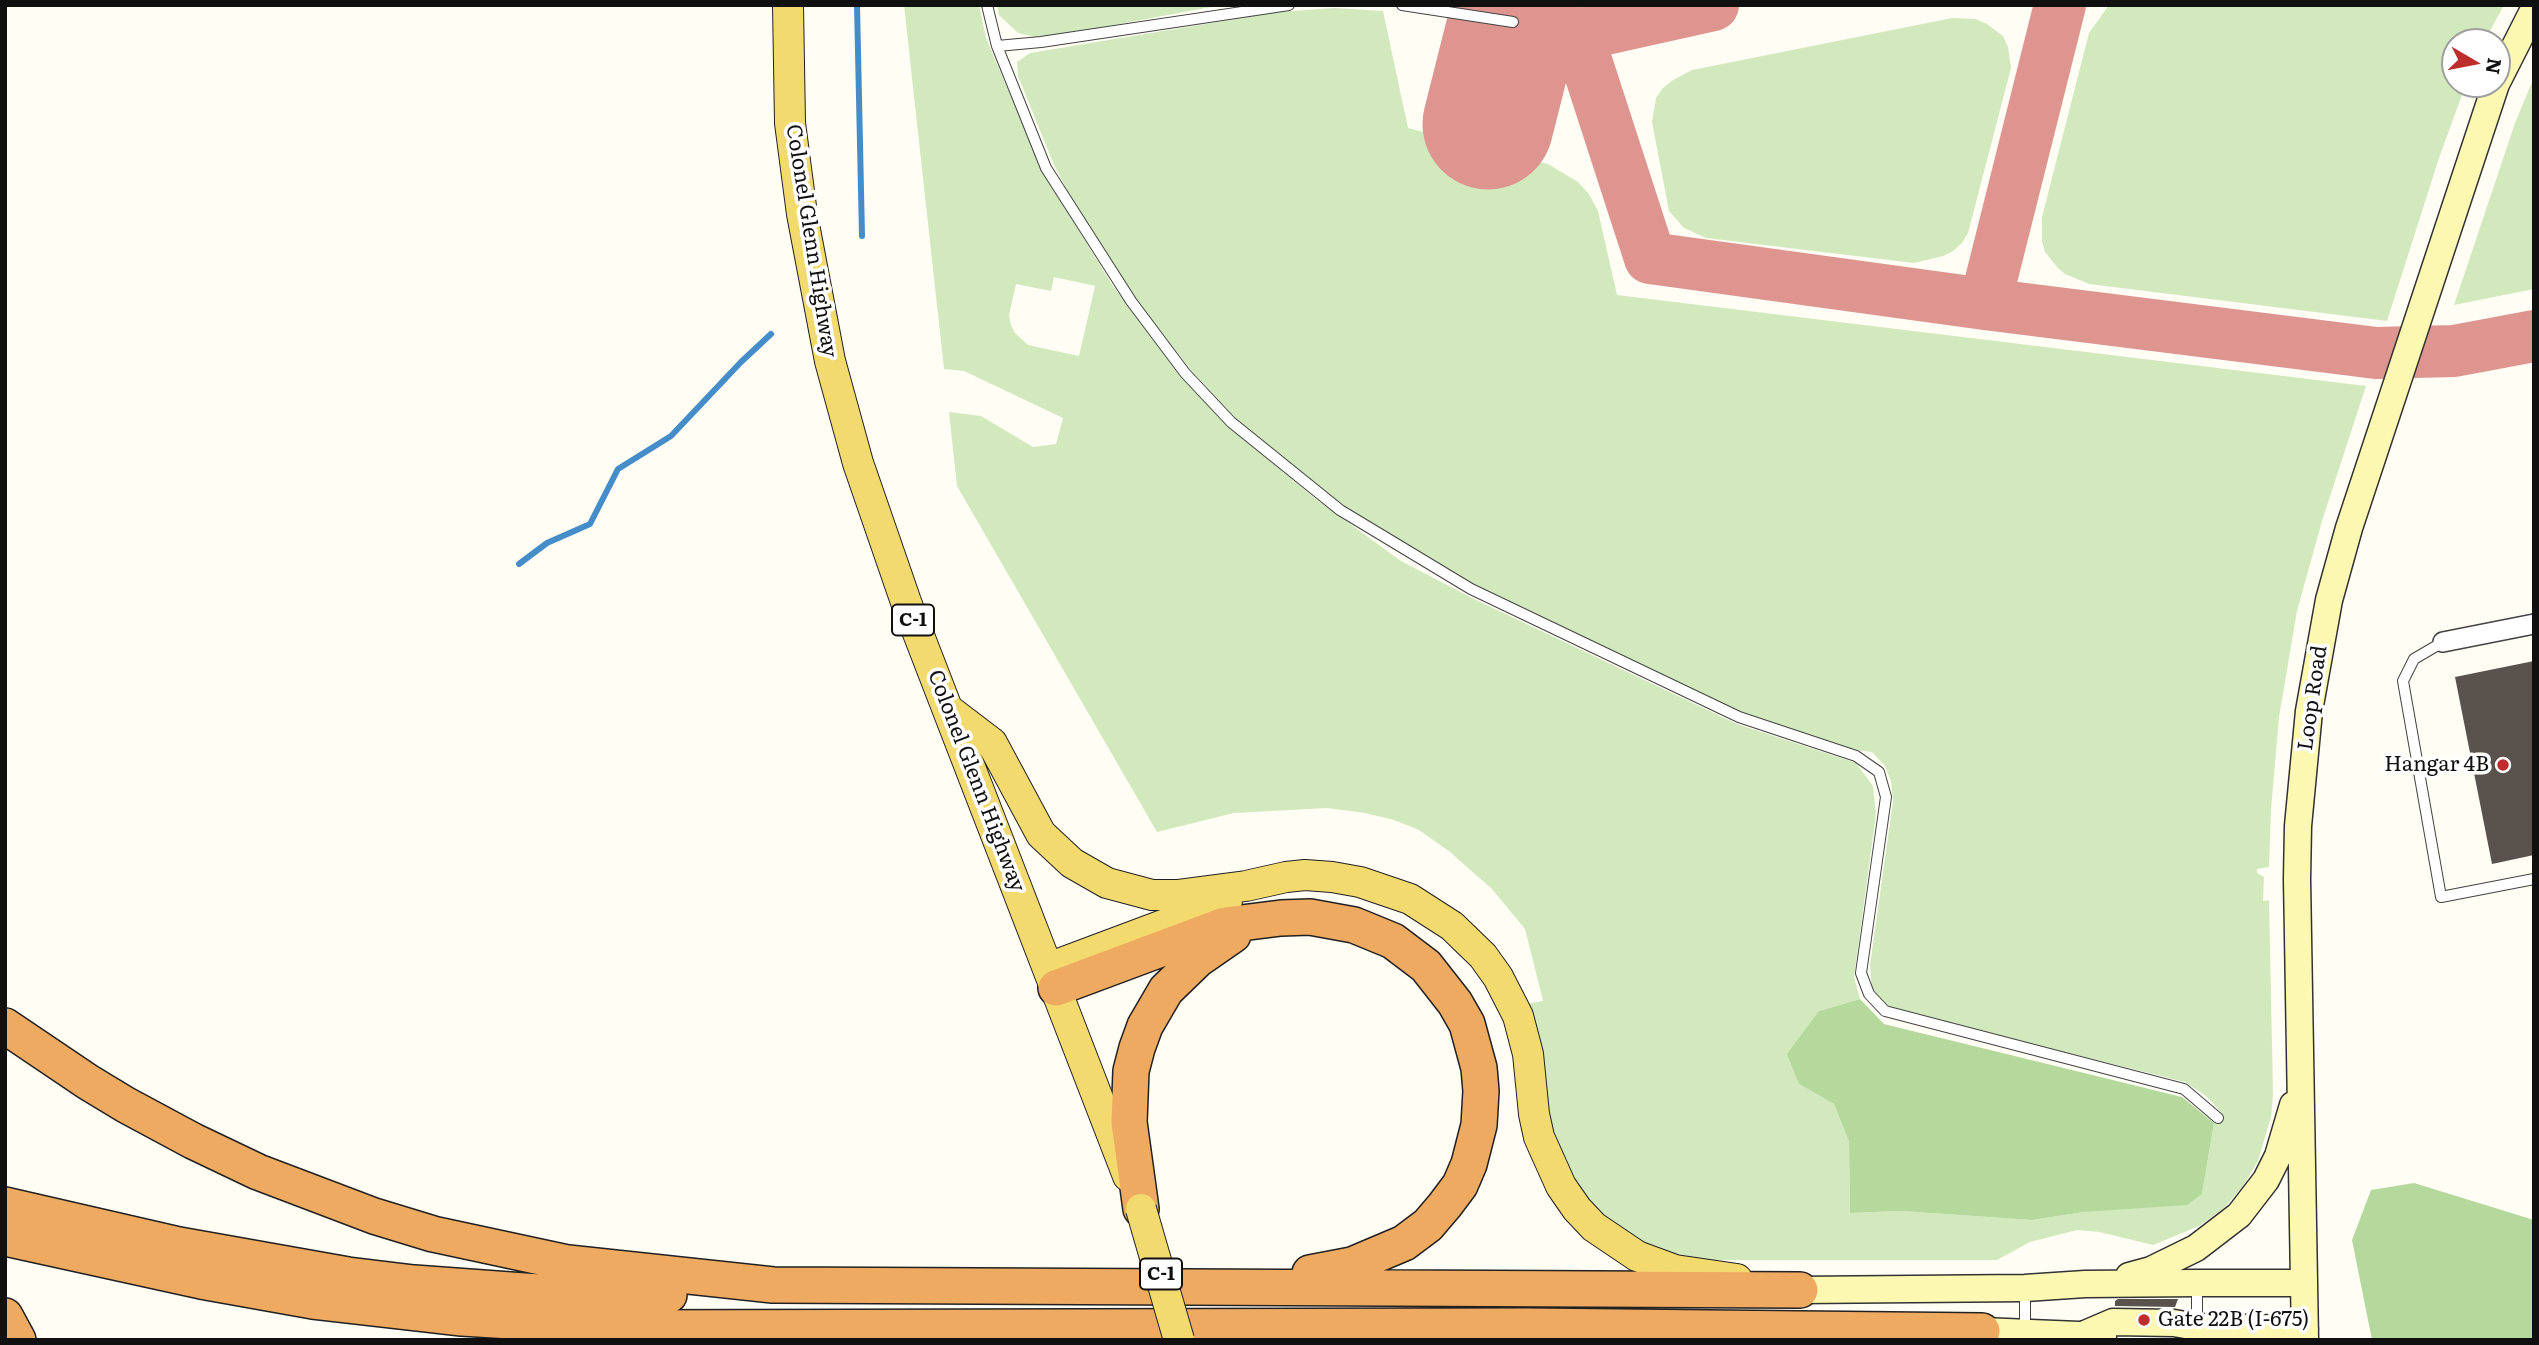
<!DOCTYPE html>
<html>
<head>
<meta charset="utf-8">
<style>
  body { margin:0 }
  #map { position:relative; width:2539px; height:1345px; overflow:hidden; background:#fffdf4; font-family:Literata,serif }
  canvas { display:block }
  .frame { position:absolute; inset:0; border:7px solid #101010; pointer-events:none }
  .north { position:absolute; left:2441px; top:28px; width:70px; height:70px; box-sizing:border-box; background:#fff; border:2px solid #9f9f9f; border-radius:50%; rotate:100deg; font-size:19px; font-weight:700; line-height:28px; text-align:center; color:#101010 }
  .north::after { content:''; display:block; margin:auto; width:24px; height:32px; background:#bc2d2c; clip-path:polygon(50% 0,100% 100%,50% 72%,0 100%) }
</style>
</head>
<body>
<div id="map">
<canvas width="2539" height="1345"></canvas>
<div class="frame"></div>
<div class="north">N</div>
</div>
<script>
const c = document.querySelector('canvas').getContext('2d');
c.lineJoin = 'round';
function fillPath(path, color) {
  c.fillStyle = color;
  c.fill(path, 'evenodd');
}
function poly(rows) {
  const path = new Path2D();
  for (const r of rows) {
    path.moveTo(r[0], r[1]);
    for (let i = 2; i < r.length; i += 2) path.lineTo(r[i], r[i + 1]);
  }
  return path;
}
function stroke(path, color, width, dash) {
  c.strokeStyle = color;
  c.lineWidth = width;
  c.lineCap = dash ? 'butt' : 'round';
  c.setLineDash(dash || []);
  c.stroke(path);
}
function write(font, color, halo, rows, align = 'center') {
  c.font = font + ' Literata,serif';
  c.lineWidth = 7;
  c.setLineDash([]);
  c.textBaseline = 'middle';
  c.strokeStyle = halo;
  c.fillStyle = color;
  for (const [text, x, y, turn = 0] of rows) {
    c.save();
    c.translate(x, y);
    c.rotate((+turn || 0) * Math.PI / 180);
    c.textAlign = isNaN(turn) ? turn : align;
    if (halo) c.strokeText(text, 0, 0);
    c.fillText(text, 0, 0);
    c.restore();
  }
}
fillPath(poly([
  [904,5,979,5,986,38,1043,173,1113,286,1179,375,1243,439,1317,500,1401,561,1474,599,1737,724,1856,763,1873,786,1876,814,1854,977,1860,999,1819,1011,1799,1084,1834,1104,1849,1142,1850,1213,1901,1211,2032,1220,2202,1194,2214,1123,2221,1121,2221,1112,2206,1096,2185,1082,1889,1008,1879,1000,1872,991,1870,965,1893,801,1891,781,1885,766,1872,752,1846,749,1754,719,1471,583,1403,545,1328,494,1233,416,1191,370,1135,298,1091,235,1054,165,1018,76,1017,62,1030,53,1278,12,1335,8,1383,11,1408,128,1548,164,1578,182,1589,194,1598,211,1617,295,2366,386,2322,521,2297,611,2279,717,2271,809,2269,867,2257,869,2257,873,2264,877,2263,901,2269,900,2273,1095,2271,1117,2258,1161,2243,1186,2224,1208,2199,1226,2153,1245,2099,1232,2077,1230,2030,1242,1997,1260,1691,1260,1644,1247,1606,1220,1583,1197,1552,1139,1526,1004,1543,1001,1525,929,1492,889,1450,852,1419,830,1394,820,1365,813,1327,808,1234,813,1157,832,957,486,949,412,981,416,1033,447,1056,444,1063,418,964,371,944,369],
  [1054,277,1095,286,1079,356,1028,345,1015,333,1011,325,1009,315,1016,284,1051,291],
  [997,5,1222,5,1049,37,1035,37,1018,33,999,15],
  [2109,5,2504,5,2484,42,2455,42,2455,84,2466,84,2439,158,2387,321,2089,284,2065,274,2057,267,2045,252,2042,241,2042,217,2089,33],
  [1952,18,1976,19,1987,24,2003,36,2008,47,2011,68,1968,233,1962,243,1953,251,1943,256,1914,263,1706,238,1684,228,1669,211,1652,122,1656,98,1663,88,1673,80,1692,70],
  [2534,77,2534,289,2454,305,2515,123]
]), '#d2e9be');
fillPath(poly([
  [1860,999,1884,1024,2182,1097,2214,1123,2202,1194,2187,1205,2084,1212,2032,1220,1901,1211,1850,1213,1849,1142,1834,1104,1799,1084,1787,1054,1819,1011],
  [2414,1183,2534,1220,2534,1340,2372,1340,2352,1240,2371,1190]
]), '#b5d99d');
stroke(poly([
  [857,5,862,236],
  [519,564,547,543,590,524,618,469,671,436,741,362,771,334]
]), '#448dc9', 6);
stroke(poly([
  [1578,36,1650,258,1985,304,2376,353,2454,351,2534,336],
  [1506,51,1713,5],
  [1985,304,2060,5]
]), '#de9590', 52);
stroke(poly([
  [1488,124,1518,5]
]), '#de9590', 131);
fillPath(poly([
  [2534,661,2534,855,2492,864,2455,677],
  [2118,1299,2178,1299,2175,1307,2115,1306,2115,1301]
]), '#59524d');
const lane = poly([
  [987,5,997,46,1046,168,1131,301,1185,373,1231,422,1340,510,1471,589,1739,717,1856,756,1879,772,1886,797,1861,973,1869,994,1885,1011,2184,1089,2218,1118],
  [1402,5,1513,22],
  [997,46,1041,42,1289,5],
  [2443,642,2414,659,2403,681,2441,897,2534,879],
  [2025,1291,2025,1332],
  [2197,1326,2197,1285]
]);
const street = poly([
  [2443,642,2534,624]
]);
const secondary = poly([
  [2497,82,2534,9],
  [2129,1276,2151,1270,2196,1248,2239,1215,2266,1180,2278,1156,2293,1105],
  [1800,1290,2025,1288,2085,1284,2197,1283,2304,1283],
  [1982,1331,2103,1336],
  [2085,1334,2113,1322,2174,1323,2197,1327,2305,1329],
  [2305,1340,2297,879,2298,826,2309,711,2329,600,2349,528,2496,84]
]);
const primary = poly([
  [788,5,790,123,802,214,830,361,858,463,906,602,1128,1176],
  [950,711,992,743,1041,834,1072,863,1107,883,1152,895,1177,895,1246,886,1286,877,1305,875,1332,877,1360,882,1410,899,1452,926,1483,956,1498,977,1518,1016,1528,1054,1534,1114,1539,1137,1561,1186,1577,1209,1594,1227,1637,1256,1675,1270,1737,1279],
  [1048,968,1227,901]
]);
const highway = poly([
  [1056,988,1225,925,1281,918,1310,917,1354,925,1393,941,1426,966,1455,1003,1467,1024,1479,1068,1481,1091,1479,1125,1469,1164,1460,1185,1445,1205,1428,1225,1404,1243,1352,1265,1310,1273],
  [5,1026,88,1082,126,1105,193,1141,258,1172,374,1216,433,1234,568,1263,773,1285,1800,1290],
  [5,1205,179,1245,348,1275,414,1283,579,1295,669,1295],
  [1141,1209,1129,1122,1131,1071,1137,1048,1145,1026,1166,990,1197,960,1233,935],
  [5,1238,201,1281,313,1301,462,1318,626,1328,1528,1326,1982,1331],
  [5,1316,18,1340]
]);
stroke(lane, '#434343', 12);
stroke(street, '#434343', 22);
stroke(secondary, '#323232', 29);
stroke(primary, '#212121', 32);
stroke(highway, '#212121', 38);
stroke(lane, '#fff', 10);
stroke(street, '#fff', 19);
stroke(secondary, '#fcf8b2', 26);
stroke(primary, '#f3da6f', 30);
stroke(highway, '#efaa62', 35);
const primaryBridge = poly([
  [1141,1209,1179,1340]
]);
stroke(primaryBridge, '#212121', 32, []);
stroke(primaryBridge, '#f3da6f', 30);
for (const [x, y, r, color] of [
  [2503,765,7,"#bc2d2c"],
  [2144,1320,7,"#bc2d2c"]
]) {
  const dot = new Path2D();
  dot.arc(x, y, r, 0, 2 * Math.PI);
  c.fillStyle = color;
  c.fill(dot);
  stroke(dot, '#fff', 2.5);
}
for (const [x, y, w] of [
  [913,620,42],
  [1161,1274,42]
]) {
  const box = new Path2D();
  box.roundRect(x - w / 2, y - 15.5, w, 31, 5);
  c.fillStyle = '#fff';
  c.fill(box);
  stroke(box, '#101010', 2);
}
write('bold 19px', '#101010', null, [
  ["C-1",913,620],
  ["C-1",1161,1274]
]);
write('21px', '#101010', '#fff', [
  ["Colonel Glenn Highway",811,241,81],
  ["Loop Road",2313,698,-82],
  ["Colonel Glenn Highway",976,781,69]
]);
write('21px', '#101010', '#fff', [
  ["Hangar 4B",2489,765],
  ["Gate 22B (I-675)",2158,1320,"left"]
], 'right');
</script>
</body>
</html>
